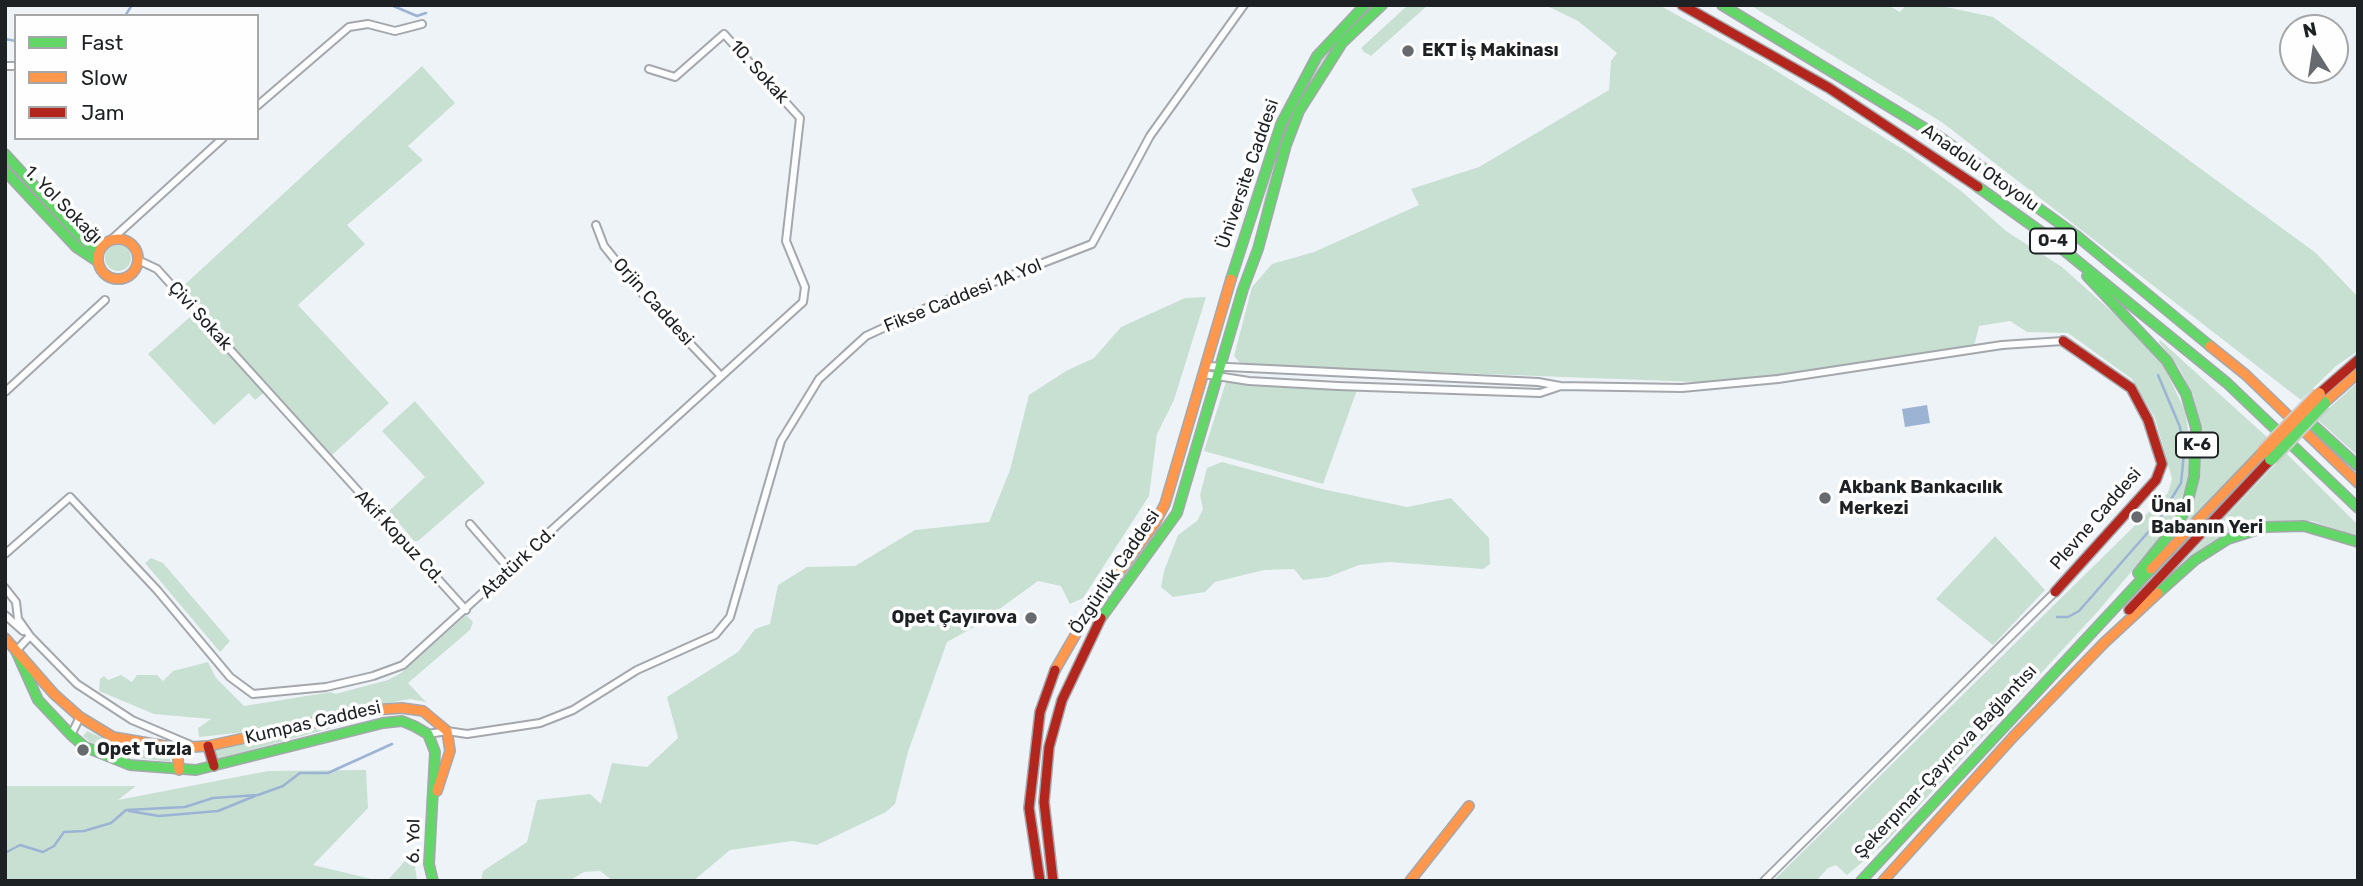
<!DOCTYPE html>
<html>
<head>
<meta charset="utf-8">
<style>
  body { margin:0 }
  #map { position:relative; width:2363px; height:886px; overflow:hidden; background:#eef3f8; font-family:Rubik,sans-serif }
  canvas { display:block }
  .frame { position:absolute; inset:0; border:7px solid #1e2124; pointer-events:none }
  .legend { position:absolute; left:14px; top:14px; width:245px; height:126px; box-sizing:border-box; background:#fefefe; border:2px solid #a4a6a7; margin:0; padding:9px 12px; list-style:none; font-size:21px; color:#1e2124 }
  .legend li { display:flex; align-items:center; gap:14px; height:35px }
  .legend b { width:35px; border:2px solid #a4a6a7 }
  .north { position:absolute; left:2279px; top:14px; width:70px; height:70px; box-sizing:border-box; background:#fefefe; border:2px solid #a4a6a7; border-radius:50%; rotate:348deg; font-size:19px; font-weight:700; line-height:28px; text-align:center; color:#1e2124 }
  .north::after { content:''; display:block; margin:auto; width:24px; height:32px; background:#676a6e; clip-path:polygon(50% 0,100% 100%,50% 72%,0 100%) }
</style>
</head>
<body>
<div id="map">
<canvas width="2363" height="886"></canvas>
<div class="frame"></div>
<ul class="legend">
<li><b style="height:9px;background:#63d668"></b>Fast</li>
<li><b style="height:9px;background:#ff974d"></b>Slow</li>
<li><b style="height:9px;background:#b3261e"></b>Jam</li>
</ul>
<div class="north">N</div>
</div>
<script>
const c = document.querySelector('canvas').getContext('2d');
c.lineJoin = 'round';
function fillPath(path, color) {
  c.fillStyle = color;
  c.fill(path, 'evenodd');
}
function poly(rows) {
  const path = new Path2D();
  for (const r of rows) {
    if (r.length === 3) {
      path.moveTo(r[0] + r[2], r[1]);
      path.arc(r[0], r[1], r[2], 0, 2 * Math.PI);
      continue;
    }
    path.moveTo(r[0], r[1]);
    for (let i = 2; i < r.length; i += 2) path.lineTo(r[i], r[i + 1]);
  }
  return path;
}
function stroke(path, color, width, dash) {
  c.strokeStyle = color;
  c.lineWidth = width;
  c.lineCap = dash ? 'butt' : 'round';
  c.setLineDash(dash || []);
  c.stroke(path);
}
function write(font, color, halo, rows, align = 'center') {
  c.font = font + ' Rubik,sans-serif';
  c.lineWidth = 7;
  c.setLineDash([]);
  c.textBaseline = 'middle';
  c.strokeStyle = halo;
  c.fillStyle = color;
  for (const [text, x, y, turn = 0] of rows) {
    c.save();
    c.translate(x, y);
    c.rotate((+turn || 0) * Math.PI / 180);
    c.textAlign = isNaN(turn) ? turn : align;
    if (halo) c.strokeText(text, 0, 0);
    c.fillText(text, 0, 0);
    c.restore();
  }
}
fillPath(poly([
  [1370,5,1376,5,1337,45,1305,90,1291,120,1257,230,1273,161,1286,123,1319,62],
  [1408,5,1428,5,1371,56,1364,52,1361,48],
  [1545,5,1659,5,1765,64,1909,153,1960,190,2006,231,2062,267,2129,327,2163,364,2185,411,2190,441,2188,480,2177,511,2165,532,2099,610,1884,844,1847,875,1836,865,1828,868,1816,881,1773,881,2168,493,2172,479,2155,418,2132,379,2068,333,2027,332,2010,321,1979,326,1974,346,1751,379,1698,382,1242,365,1234,356,1252,287,1272,264,1314,252,1419,205,1411,189,1479,167,1609,90,1611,61,1617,53,1578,21],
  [1750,5,1888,5,1900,12,1906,5,1937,5,1993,17,2316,253,2358,297,2358,351,2336,366,2301,400,1943,123],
  [422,66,455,103,408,146,423,160,347,225,365,244,298,305,389,403,332,455,268,389,255,400,249,393,214,425,148,354,199,309,181,288],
  [118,258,13],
  [1206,297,1174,400,1157,434,1149,496,1083,598,1070,604,1061,586,1038,581,976,626,947,642,908,752,895,804,886,812,817,845,792,841,730,850,693,881,613,881,600,871,584,872,569,881,481,881,483,871,527,842,537,800,590,794,601,804,612,763,647,767,678,738,667,697,738,652,755,629,770,624,778,585,807,567,855,566,915,530,989,522,1010,470,1029,395,1066,371,1094,358,1121,327,1185,298],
  [2160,340,2268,438,2176,536,2203,450,2202,435,2193,395,2179,368,2159,342],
  [1226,382,1357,390,1323,484,1204,451],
  [2358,382,2358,456,2317,419],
  [415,401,485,483,418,541,414,541,389,511,425,477,382,431],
  [2286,453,2358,525,2358,537,2312,521,2261,523,2166,580],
  [1222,462,1322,489,1407,507,1451,498,1489,538,1490,564,1483,569,1389,562,1359,565,1328,577,1303,580,1294,569,1264,570,1215,582,1205,592,1173,597,1161,587,1164,571,1178,535,1197,521,1203,509,1200,495,1207,468],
  [1995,536,2045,590,1993,645,1936,599],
  [151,558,163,563,230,641,220,652,145,563],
  [466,615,473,622,470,630,408,683,426,702,410,699,237,733,199,737,198,728,211,719,154,714,99,691,100,679,104,676,108,680,121,675,132,682,137,675,157,675,163,681,173,671,208,662,216,678,244,706,331,692,335,694,388,680,401,673],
  [361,720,217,759,214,749,274,738],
  [87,731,120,746,169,755,171,762,128,757,92,744,83,736],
  [366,770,368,808,313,865,380,881,5,881,5,786,136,786,118,800,268,771],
  [413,852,417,881,387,881]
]), '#c8e0d2');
fillPath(poly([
  [1927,405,1930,423,1905,427,1902,409]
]), '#9cb3d4');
stroke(poly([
  [391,5,417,16,426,13],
  [125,16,132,5],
  [5,39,16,41],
  [2057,617,2068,617,2079,611,2157,522,2181,483,2184,453,2180,427,2158,375],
  [129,811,159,816,218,811,255,796],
  [5,853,20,845,43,852,54,846,64,832,84,831,111,823,126,810,185,807,213,798,258,795,283,786,300,773,328,773,392,744]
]), '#9cb3d4', 2.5);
const street = poly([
  [5,66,16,66],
  [257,106,349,27,368,24,395,31,422,24],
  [596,225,604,246,641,292,720,375],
  [111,240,223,138],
  [138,260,157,269,466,610],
  [1207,366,1538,382,1560,386,1682,388,1778,379,2002,345,2063,341],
  [1204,374,1249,381,1338,386,1540,393,1558,387],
  [5,392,105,300],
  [470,524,510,570],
  [5,554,70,497,157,590,230,677,253,694,326,687,373,676,403,665,803,302,805,287,786,241,800,118,724,34,675,77,649,69],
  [5,588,16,602,18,619,30,636,77,684,132,720,193,746],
  [5,615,23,631],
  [16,651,30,636],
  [428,734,447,731,467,734,540,723,573,710,637,670,715,635,730,617,781,441,819,379,866,336,924,309,1092,244,1150,136,1244,5],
  [71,735,80,717],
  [1764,881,2055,592]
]);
const fast = poly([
  [1722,5,1944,140,2077,236,2210,346],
  [5,154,84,240,95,248,102,246],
  [5,171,76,247,97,261],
  [1978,187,2044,234,2227,383,2358,508],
  [2087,276,2167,361,2186,394,2196,428,2194,477,2186,508,2176,526,2138,573],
  [1231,279,1281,124,1317,56,1365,5],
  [2301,414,2358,466],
  [2158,593,2195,560,2228,539,2266,527,2304,526,2358,542],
  [1101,618,1177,513,1243,289,1258,249,1286,145,1299,111,1342,43,1382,5],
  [16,651,38,700,71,735,85,747,130,765,196,770,383,723,402,721,414,726,428,734,435,752,429,864,433,881],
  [1861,881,2151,569]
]);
const slow = poly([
  [118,259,20],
  [2210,346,2246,375,2358,483],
  [2324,403,2358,373],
  [2151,569,2263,452],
  [5,638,54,694,80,717,113,737,177,748,208,746,373,710,402,708,423,711,447,731,450,751,437,791],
  [1055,670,1084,620,1155,523,1165,504,1231,279],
  [177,748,179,770],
  [1410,881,1469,806],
  [1883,881,2013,737,2104,643,2158,593]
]);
const jam = poly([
  [1682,5,1829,88,1978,187],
  [2319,394,2358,360],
  [2055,592,2156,480,2162,464,2148,420,2131,388,2063,341],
  [2129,610,2271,459],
  [208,746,214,766],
  [1040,881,1029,808,1040,712,1055,670],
  [1053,881,1044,802,1049,747,1062,700,1101,618]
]);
stroke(street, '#a4a7ac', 10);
stroke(fast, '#a4a7ac', 12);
stroke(slow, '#a4a7ac', 12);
stroke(jam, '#a4a7ac', 12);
stroke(street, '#fcfdfe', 6);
stroke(fast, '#63d668', 9);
stroke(slow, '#ff974d', 9);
stroke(jam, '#b3261e', 9);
const fastBridge = poly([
  [2271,459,2324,403]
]);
const slowBridge = poly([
  [2263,452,2319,394]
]);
stroke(fastBridge, '#cccfd1', 16, []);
stroke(slowBridge, '#cccfd1', 16, []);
stroke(fastBridge, '#63d668', 12);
stroke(slowBridge, '#ff974d', 12);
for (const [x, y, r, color] of [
  [1408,51,7,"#676a6e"],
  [1825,498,7,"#676a6e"],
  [2137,517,7,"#676a6e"],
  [1031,618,7,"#676a6e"],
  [83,750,7,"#676a6e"]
]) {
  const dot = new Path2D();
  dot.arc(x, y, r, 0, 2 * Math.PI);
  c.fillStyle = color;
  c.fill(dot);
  stroke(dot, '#fefefe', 2.5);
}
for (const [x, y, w] of [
  [2053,241,46],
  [2197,445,42]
]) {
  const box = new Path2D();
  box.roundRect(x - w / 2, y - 12.5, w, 25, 5);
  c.fillStyle = '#fefefe';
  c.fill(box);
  stroke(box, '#1e2124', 2);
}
write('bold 16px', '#1e2124', null, [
  ["O-4",2053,241],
  ["K-6",2197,445]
]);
write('bold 18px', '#1e2124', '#fefefe', [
  ["EKT İş Makinası",1422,51],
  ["Akbank Bankacılık",1839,488],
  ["Merkezi",1839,509],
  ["Ünal",2151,507],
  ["Babanın Yeri",2151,528],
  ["Opet Çayırova",1017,618,"right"],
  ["Opet Tuzla",97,750]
], 'left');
write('18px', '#1e2124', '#fefefe', [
  ["10. Sokak",759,72,48],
  ["Anadolu Otoyolu",1980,168,35],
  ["Üniversite Caddesi",1248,174,-71],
  ["1. Yol Sokağı",63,205,45],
  ["Fikse Caddesi 1A Yol",963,296,-22],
  ["Orjin Caddesi",653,302,48],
  ["Çivi Sokak",200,316,48],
  ["Plevne Caddesi",2096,519,-49],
  ["Akif Kopuz Cd.",399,537,47],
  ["Atatürk Cd.",518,563,-43],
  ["Özgürlük Caddesi",1115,572,-56],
  ["Kumpas Caddesi",313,723,-13],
  ["Şekerpınar-Çayırova Bağlantısı",1946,762,-47],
  ["6. Yol",414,841,-89]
]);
</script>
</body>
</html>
